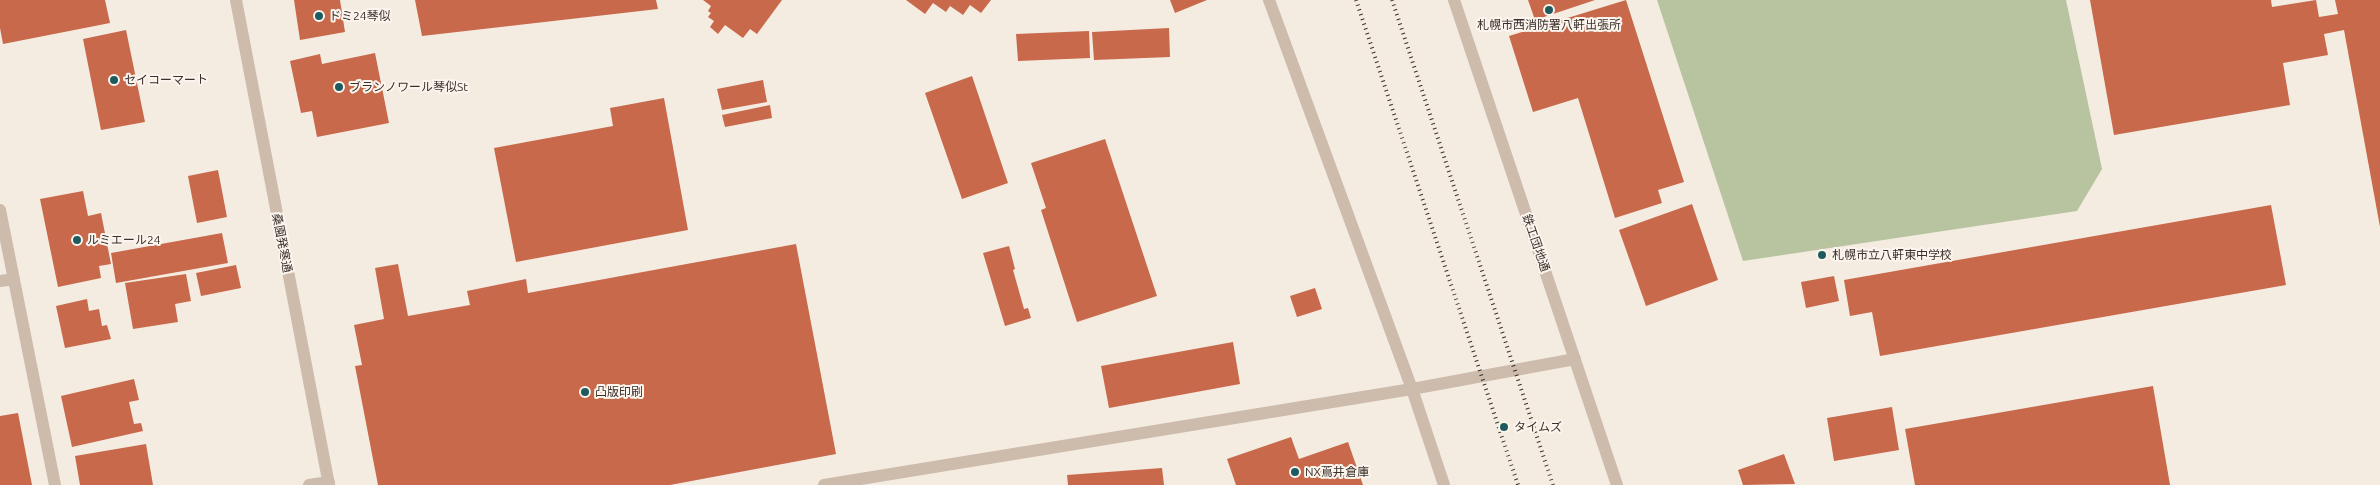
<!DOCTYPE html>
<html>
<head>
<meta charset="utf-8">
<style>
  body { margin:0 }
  canvas { display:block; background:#f4ebe1 }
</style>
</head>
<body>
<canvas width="2380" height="485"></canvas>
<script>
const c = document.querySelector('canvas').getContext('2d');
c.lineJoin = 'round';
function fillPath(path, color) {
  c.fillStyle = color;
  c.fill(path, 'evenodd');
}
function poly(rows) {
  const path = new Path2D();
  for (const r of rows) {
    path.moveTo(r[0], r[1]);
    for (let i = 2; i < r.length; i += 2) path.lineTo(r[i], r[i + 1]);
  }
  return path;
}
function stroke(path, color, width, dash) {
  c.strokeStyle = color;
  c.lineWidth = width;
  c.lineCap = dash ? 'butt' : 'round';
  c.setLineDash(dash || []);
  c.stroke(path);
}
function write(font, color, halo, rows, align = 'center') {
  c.font = font + ' Ubuntu,"Noto Sans JP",sans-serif';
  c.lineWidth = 4;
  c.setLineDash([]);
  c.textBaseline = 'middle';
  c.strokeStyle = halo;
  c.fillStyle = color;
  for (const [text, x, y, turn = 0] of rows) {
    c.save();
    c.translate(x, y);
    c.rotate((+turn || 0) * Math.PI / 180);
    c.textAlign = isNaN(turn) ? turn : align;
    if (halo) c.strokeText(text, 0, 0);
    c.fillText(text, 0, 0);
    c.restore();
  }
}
fillPath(poly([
  [1657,0,2066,0,2102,169,2077,211,1743,261]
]), '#b8c4a0');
fillPath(poly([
  [0,0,105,0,110,23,3,44,0,28],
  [294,0,340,0,345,32,300,40],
  [415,0,656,0,658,9,422,36],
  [703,0,782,0,757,34,750,29,743,38,725,25,718,34,710,27,714,21,708,17,711,13,708,11,711,6],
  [906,0,991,0,981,13,970,5,963,15,950,6,946,12,933,3,925,14],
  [1170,0,1207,0,1175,13],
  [1528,0,1595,0,1535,20],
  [1626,0,1684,182,1658,190,1662,203,1615,218,1578,98,1533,112,1509,36],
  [2090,0,2271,0,2272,7,2316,0,2319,17,2338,14,2335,0,2380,0,2380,227,2344,30,2324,34,2328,55,2283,63,2290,105,2114,135],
  [1169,28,1170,57,1094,60,1092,32],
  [126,30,145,122,101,130,83,39],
  [1089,31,1090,58,1018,61,1016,34],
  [375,53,389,123,317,137,312,111,301,113,290,61,320,54,322,64],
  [972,76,1008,183,962,199,925,93],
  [763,80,767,102,722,110,717,89],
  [664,98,688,230,516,262,494,148,613,126,610,108],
  [770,105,772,118,725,127,722,115],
  [1105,139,1157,296,1077,322,1041,210,1046,208,1031,163],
  [218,170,227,217,197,223,188,176],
  [83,191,88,216,101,213,111,264,99,266,101,278,58,287,40,199],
  [1692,204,1718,280,1646,306,1619,230],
  [2271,205,2286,285,1880,356,1872,312,1850,316,1844,280],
  [222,233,228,263,116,283,111,253],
  [796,244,836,454,670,485,378,485,355,366,362,365,354,325,384,319,375,268,398,264,408,316,470,305,467,291,526,279,528,293],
  [1009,246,1015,269,1013,270,1024,309,1028,308,1031,318,1005,326,983,253],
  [236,265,241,288,201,296,196,273],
  [186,274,191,301,175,304,178,322,133,329,125,283],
  [1834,276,1839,301,1806,308,1801,282],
  [1315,288,1322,309,1297,317,1290,296],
  [87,299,89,311,99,309,102,326,107,325,111,339,65,348,56,306],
  [1233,342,1240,384,1109,408,1101,366],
  [134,379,139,400,129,402,134,424,141,423,143,431,72,447,61,396],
  [2153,386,2170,485,1915,485,1905,429],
  [1892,407,1899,450,1834,461,1827,418],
  [18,413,32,485,0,485,0,416],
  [1291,437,1299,459,1348,442,1363,485,1236,485,1227,459],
  [146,444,153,485,80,485,75,456],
  [1784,454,1795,484,1743,485,1738,470],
  [1162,468,1164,485,1068,485,1067,475]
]), '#c8694b');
stroke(poly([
  [1269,0,1412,389,1444,485],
  [0,210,55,485],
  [0,281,14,279],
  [309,485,329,482],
  [824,485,1412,389,1575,359]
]), '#cdbbac', 12);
stroke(poly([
  [236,0,329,485],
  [1454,0,1617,485]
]), '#cdbbac', 12);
stroke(poly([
  [1356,0,1518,485],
  [1392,0,1553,485]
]), '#3b302b', 4, [1, 4]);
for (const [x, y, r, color] of [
  [1549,10,5,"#1f5a5e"],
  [319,16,5,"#1f5a5e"],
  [114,80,5,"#1f5a5e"],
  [339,87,5,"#1f5a5e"],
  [77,240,5,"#1f5a5e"],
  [1822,255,5,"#1f5a5e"],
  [585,392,5,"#1f5a5e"],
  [1504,427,5,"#1f5a5e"],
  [1295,472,5,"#1f5a5e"]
]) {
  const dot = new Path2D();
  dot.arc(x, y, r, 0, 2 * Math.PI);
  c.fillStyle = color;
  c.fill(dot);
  stroke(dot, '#fbf5ee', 2);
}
write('12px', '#3b302b', '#fbf5ee', [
  ["ドミ24琴似",329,16],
  ["札幌市西消防署八軒出張所",1549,25,"center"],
  ["セイコーマート",124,80],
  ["ブランノワール琴似St",349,87],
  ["ルミエール24",87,240],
  ["札幌市立八軒東中学校",1832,255],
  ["凸版印刷",595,392],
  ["タイムズ",1514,427],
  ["NX蔦井倉庫",1305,472]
], 'left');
write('12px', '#3b302b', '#fbf5ee', [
  ["桑園発寒通",282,243,79],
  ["鉄工団地通",1536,243,71]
]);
</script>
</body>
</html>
